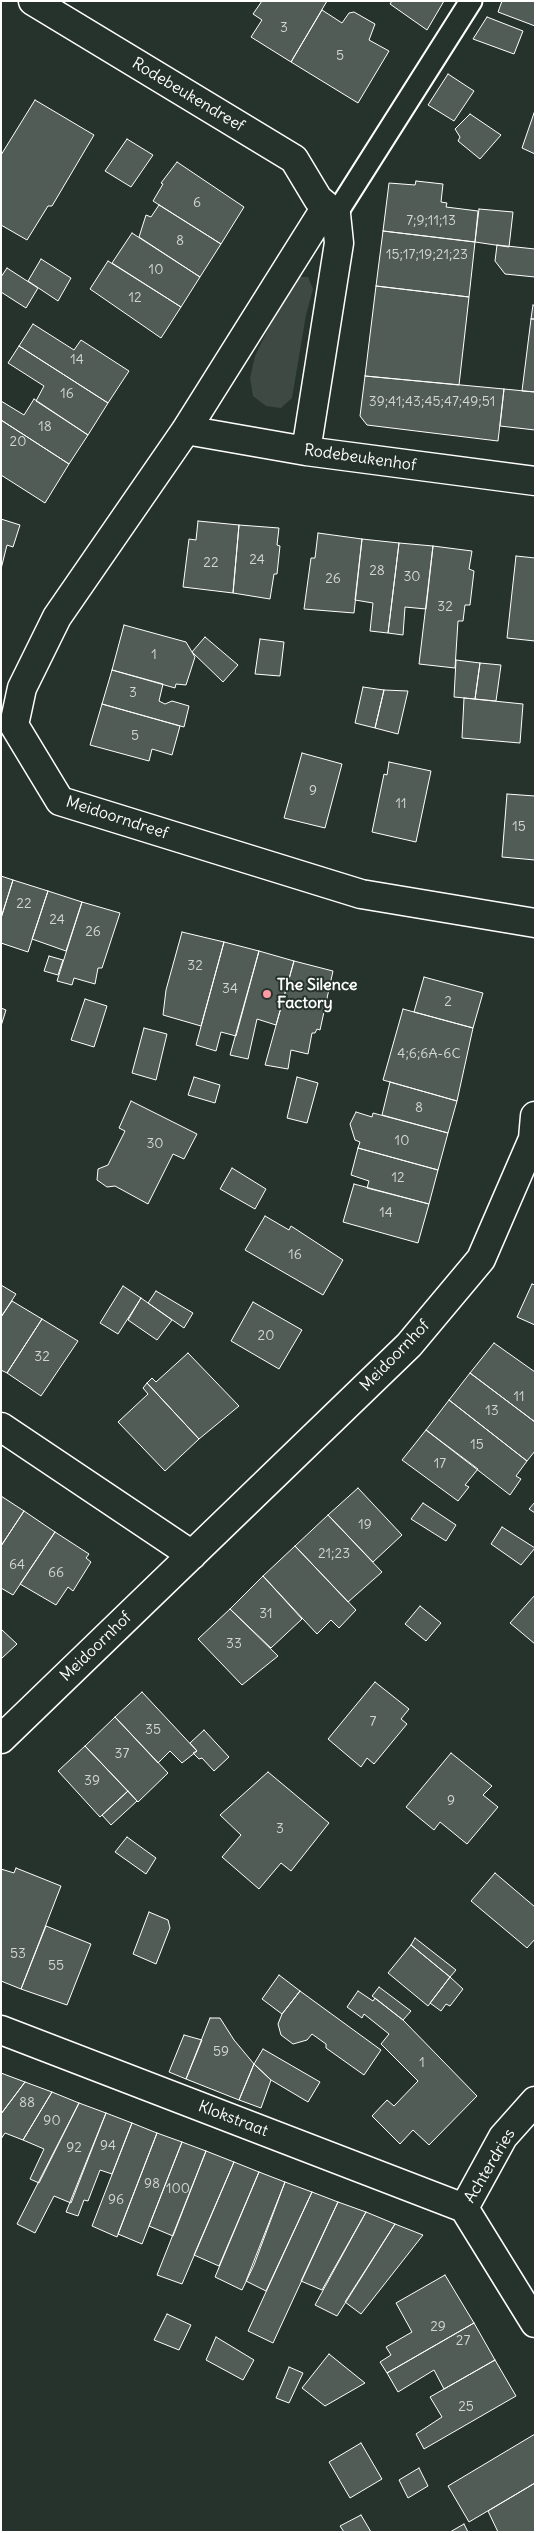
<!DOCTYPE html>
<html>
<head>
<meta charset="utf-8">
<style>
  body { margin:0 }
  #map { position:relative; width:536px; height:2533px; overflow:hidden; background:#26332d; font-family:Delius,sans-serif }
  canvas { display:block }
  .frame { position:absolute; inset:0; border:2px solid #fff; pointer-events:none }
</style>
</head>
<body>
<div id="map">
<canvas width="536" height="2533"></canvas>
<div class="frame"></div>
</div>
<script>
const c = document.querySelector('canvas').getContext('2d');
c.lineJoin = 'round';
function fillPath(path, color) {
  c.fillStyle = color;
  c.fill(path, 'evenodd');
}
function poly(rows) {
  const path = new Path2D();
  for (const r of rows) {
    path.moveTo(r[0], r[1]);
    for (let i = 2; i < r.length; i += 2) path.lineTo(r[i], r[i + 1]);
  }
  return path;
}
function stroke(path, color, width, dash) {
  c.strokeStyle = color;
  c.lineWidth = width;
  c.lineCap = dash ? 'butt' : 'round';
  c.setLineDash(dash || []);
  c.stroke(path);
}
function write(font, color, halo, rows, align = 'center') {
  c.font = font + ' Delius,sans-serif';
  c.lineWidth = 4;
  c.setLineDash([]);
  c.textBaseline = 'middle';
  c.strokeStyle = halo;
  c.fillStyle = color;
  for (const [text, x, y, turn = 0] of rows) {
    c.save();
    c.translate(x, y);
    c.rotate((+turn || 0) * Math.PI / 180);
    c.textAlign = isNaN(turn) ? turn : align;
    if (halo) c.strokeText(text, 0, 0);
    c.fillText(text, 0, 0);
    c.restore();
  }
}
fillPath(poly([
  [296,277,308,277,313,289,306,315,292,398,281,408,266,406,253,396,250,378,255,356,288,288]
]), '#3e4944');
const building = poly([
  [262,1,327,1,291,62,251,37,262,20,253,14,262,1],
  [392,1,444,1,427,30,390,4,392,1],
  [502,1,535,1,535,26,498,12,502,1],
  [322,10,342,23,349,13,354,12,375,24,369,40,389,51,358,103,291,62,322,10],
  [487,17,523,31,514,54,473,39,487,17],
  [448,74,474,91,454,121,428,105,448,74],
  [35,100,94,135,52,206,48,206,27,240,1,225,1,155,35,100],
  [534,113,535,113,535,154,522,148,534,113],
  [470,114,501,135,480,159,458,141,460,137,455,129,470,114],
  [127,139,153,155,131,187,105,171,127,139],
  [177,162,244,207,221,244,153,201,163,184,161,183,177,162],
  [416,181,443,184,441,202,447,203,446,207,478,211,475,242,383,231,389,183,415,185,416,181],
  [159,205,221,244,200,277,139,237,146,215,151,217,159,205],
  [479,209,513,212,509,247,475,242,479,209],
  [383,231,475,242,469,297,376,286,383,231],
  [132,233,200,277,181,307,112,263,132,233],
  [497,245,535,249,535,277,505,274,495,261,497,245],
  [41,259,71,278,58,301,28,281,41,259],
  [108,261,181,307,161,338,90,289,108,261],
  [7,268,38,288,26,308,1,292,1,277,7,268],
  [376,286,469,297,459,385,365,376,376,286],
  [533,305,535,306,535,319,531,319,533,305],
  [531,319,535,319,535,392,522,391,531,319],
  [33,324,74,350,81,340,129,371,108,403,19,346,33,324],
  [19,346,108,403,88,435,36,401,44,386,8,363,19,346],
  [365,376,504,389,498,441,367,425,360,416,365,376],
  [504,389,535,392,535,430,500,426,504,389],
  [34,399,88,435,69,464,1,420,1,401,24,415,34,399],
  [1,420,69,464,45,503,1,475,1,420],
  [1,519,20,525,13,547,7,545,1,569,1,519],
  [198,521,239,525,233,593,183,587,189,539,196,540,198,521],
  [239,525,279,528,277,545,280,546,277,574,274,574,270,599,233,593,239,525],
  [318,533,362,539,354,613,304,609,311,558,315,558,318,533],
  [362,539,399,543,388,633,370,631,373,603,355,600,362,539],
  [399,543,433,546,426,609,405,607,403,635,388,633,399,543],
  [433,546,472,551,469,569,474,571,470,605,465,605,463,621,458,621,455,668,419,664,433,546],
  [516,556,535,558,535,641,507,638,516,556],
  [124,625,186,642,195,657,186,685,176,684,175,688,112,670,124,625],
  [205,637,238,665,223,682,192,652,205,637],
  [260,639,284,642,280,676,255,674,260,639],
  [456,660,480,663,475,699,454,697,456,660],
  [480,663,501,665,496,701,475,699,480,663],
  [112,670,163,684,159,701,165,704,172,701,189,706,184,727,102,704,112,670],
  [363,687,384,690,375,728,355,723,363,687],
  [384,690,408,691,398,734,375,728,384,690],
  [464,698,523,704,520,743,462,738,464,698],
  [102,704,180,726,172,755,152,749,149,761,90,745,102,704],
  [302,753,342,764,325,828,284,818,302,753],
  [389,762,431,771,416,842,372,832,384,774,387,775,389,762],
  [507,794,535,796,535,860,502,857,507,794],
  [1,876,13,880,1,918,1,876],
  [13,880,48,891,28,952,1,943,1,918,13,880],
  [48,891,82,902,66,951,32,939,48,891],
  [82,902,120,913,102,968,98,968,95,984,74,978,72,985,57,981,82,902],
  [182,932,224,942,201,1026,163,1015,166,990,182,932],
  [224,942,259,951,236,1036,221,1032,216,1051,196,1045,224,942],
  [259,951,294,961,276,1025,257,1019,248,1059,230,1055,259,951],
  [49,956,63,960,58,975,44,971,49,956],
  [294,961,333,971,320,1030,317,1029,315,1033,312,1033,308,1054,291,1050,288,1069,265,1065,294,961],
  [424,977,483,993,473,1028,414,1012,424,977],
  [85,999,107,1006,94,1047,71,1040,85,999],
  [1,1008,6,1010,1,1026,1,1008],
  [403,1009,473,1028,457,1101,383,1080,403,1009],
  [144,1028,167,1034,156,1080,132,1073,144,1028],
  [194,1077,220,1085,215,1103,188,1095,194,1077],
  [297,1077,318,1083,307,1123,287,1118,297,1077],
  [390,1082,457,1101,448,1133,382,1115,390,1082],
  [131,1101,197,1134,184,1159,173,1154,148,1204,115,1186,107,1187,97,1180,98,1169,108,1165,125,1131,119,1128,131,1101],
  [356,1112,372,1117,373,1113,448,1133,438,1170,358,1148,360,1142,355,1140,350,1124,356,1112],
  [358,1148,438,1170,429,1204,367,1188,369,1181,351,1175,358,1148],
  [232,1168,266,1189,255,1209,220,1189,232,1168],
  [354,1184,429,1204,418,1243,343,1222,354,1184],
  [265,1216,289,1230,291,1226,343,1260,323,1295,245,1250,265,1216],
  [532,1284,535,1285,535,1325,517,1317,532,1284],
  [1,1285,16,1294,1,1317,1,1285],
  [123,1286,141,1298,118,1334,100,1323,123,1286],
  [156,1291,193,1313,184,1328,148,1303,156,1291],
  [141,1298,172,1320,157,1340,128,1320,141,1298],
  [12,1301,42,1319,7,1373,1,1370,1,1317,12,1301],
  [253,1302,302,1330,279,1369,231,1341,253,1302],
  [42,1319,78,1341,41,1396,7,1373,42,1319],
  [494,1343,535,1372,535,1422,470,1373,494,1343],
  [188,1353,239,1406,199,1439,147,1383,152,1378,156,1382,188,1353],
  [470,1373,535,1422,535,1451,527,1461,449,1400,470,1373],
  [147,1383,199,1439,165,1471,118,1422,148,1394,143,1388,147,1383],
  [449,1400,527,1461,516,1476,521,1479,510,1495,426,1430,449,1400],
  [426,1430,478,1469,465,1485,469,1487,458,1501,402,1460,426,1430],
  [358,1488,402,1535,373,1562,328,1515,358,1488],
  [1,1496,24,1511,1,1546,1,1496],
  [535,1502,535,1513,529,1509,535,1502],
  [423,1503,456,1525,446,1541,411,1519,423,1503],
  [24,1511,55,1532,13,1595,1,1588,1,1546,24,1511],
  [328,1515,382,1572,348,1602,295,1546,328,1515],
  [502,1527,535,1548,521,1565,491,1544,502,1527],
  [55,1532,89,1554,86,1558,91,1562,73,1591,68,1587,56,1605,20,1584,55,1532],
  [295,1546,356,1610,339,1628,331,1620,317,1634,263,1576,295,1546],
  [263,1576,302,1619,271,1648,230,1609,263,1576],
  [535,1595,535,1644,510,1623,535,1595],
  [420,1606,441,1623,426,1641,405,1624,420,1606],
  [230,1609,278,1656,242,1685,198,1639,230,1609],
  [1,1629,17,1644,1,1659,1,1629],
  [375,1682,409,1709,401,1719,407,1724,374,1764,367,1758,361,1767,328,1739,375,1682],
  [142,1692,197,1751,182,1763,170,1751,158,1763,115,1717,142,1692],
  [115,1717,168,1773,138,1802,85,1746,115,1717],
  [204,1730,229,1757,214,1771,202,1758,199,1759,193,1753,197,1751,190,1743,204,1730],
  [85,1746,128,1791,100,1817,58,1771,85,1746],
  [451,1753,492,1786,483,1795,498,1807,467,1844,440,1822,434,1830,406,1807,451,1753],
  [268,1772,329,1823,291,1871,281,1863,259,1889,222,1857,241,1835,220,1815,268,1772],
  [128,1791,137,1801,111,1825,102,1815,128,1791],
  [127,1837,156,1858,146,1874,115,1852,127,1837],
  [16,1868,61,1886,21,1989,1,1981,1,1869,14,1873,16,1868],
  [495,1873,535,1907,535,1939,527,1948,471,1901,495,1873],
  [149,1912,168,1920,170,1928,156,1964,133,1954,149,1912],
  [46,1926,91,1944,67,2005,21,1989,46,1926],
  [415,1938,456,1970,450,1977,411,1945,415,1938],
  [411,1945,450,1977,428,2006,388,1973,411,1945],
  [279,1975,300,1991,282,2014,262,1999,279,1975],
  [450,1977,463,1989,450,2006,446,2004,441,2011,430,2003,450,1977],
  [379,1987,411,2011,403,2020,372,1996,379,1987],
  [300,1991,381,2050,364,2075,326,2048,326,2044,312,2034,307,2040,293,2044,281,2035,278,2024,282,2014,300,1991],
  [358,1991,373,2001,375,1998,403,2020,477,2096,429,2145,413,2130,400,2144,372,2116,387,2100,394,2106,418,2081,381,2044,389,2034,364,2014,362,2018,347,2007,358,1991],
  [210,2018,220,2018,234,2040,254,2064,239,2100,186,2079,210,2018],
  [184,2035,202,2040,186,2079,169,2072,184,2035],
  [263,2049,320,2082,308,2102,271,2080,254,2064,263,2049],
  [254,2064,271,2080,261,2108,239,2100,254,2064],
  [1,2073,25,2082,1,2114,1,2073],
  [25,2082,52,2092,23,2140,5,2133,1,2139,1,2114,25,2082],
  [52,2092,79,2103,39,2183,30,2179,44,2149,23,2140,52,2092],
  [79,2103,106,2113,71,2203,54,2196,35,2233,17,2224,79,2103],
  [106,2113,132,2123,112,2174,100,2170,88,2201,84,2200,78,2216,66,2212,106,2113],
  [132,2123,157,2133,117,2237,92,2226,132,2123],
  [157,2133,182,2142,142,2244,118,2234,157,2133],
  [182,2142,206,2151,173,2236,149,2226,182,2142],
  [206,2151,234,2162,182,2284,157,2275,206,2151],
  [234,2162,259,2172,219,2266,194,2255,234,2162],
  [259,2172,285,2182,254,2265,242,2290,215,2277,259,2172],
  [285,2182,312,2192,266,2291,246,2281,285,2182],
  [312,2192,338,2202,273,2343,248,2331,312,2192],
  [338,2202,366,2212,322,2290,301,2281,338,2202],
  [366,2212,395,2224,337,2316,315,2305,366,2212],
  [395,2224,423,2235,361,2314,345,2302,395,2224],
  [445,2275,474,2323,387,2373,380,2362,391,2355,386,2347,412,2332,396,2303,445,2275],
  [167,2314,191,2325,179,2350,154,2340,167,2314],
  [474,2323,495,2360,444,2389,434,2370,398,2392,387,2373,474,2323],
  [216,2337,254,2360,243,2380,206,2360,216,2337],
  [329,2354,365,2383,325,2406,302,2388,329,2354],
  [495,2360,516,2396,424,2449,416,2434,442,2417,430,2397,495,2360],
  [289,2367,303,2373,289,2403,276,2398,289,2367],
  [535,2434,535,2483,469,2522,448,2486,535,2434],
  [361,2443,382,2479,350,2498,329,2462,361,2443],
  [419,2468,428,2486,408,2498,399,2480,419,2468],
  [535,2483,535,2532,498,2532,488,2511,535,2483],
  [361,2515,371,2532,344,2532,340,2526,361,2515],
  [464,2524,468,2532,450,2532,464,2524]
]);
fillPath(building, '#515c57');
stroke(building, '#fff', 1);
const service = poly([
  [336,214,471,1]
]);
const minor = poly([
  [33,1,294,159,318,199,336,214,339,243,306,451],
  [326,207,186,430,57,617,22,688,14,725,60,801,361,894,535,923],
  [186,430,306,451,535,481],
  [1,1427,192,1555],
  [1,1739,409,1345,481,1259,533,1139,535,1116],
  [1,2030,464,2208],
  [464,2208,535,2323],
  [464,2208,503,2137,535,2101]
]);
stroke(service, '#fff', 25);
stroke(minor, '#fff', 31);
stroke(service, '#26332d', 21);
stroke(minor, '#26332d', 28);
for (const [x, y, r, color] of [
  [267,994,5,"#ff9aa2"]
]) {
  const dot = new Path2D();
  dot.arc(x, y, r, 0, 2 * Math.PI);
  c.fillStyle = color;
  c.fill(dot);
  stroke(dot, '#26332d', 2);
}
write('14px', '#d4d6d5', null, [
  ["3",284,28],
  ["5",340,56],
  ["6",197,203],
  ["7;9;11;13",431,221],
  ["8",180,241],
  ["15;17;19;21;23",427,255],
  ["10",156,270],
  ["12",135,298],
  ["14",77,360],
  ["16",67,394],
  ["39;41;43;45;47;49;51",432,402],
  ["18",45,427],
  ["20",18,442],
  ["24",257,560],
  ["22",211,563],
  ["28",377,571],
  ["30",412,577],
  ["26",333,579],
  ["32",445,607],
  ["1",154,655],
  ["3",133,693],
  ["5",135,736],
  ["9",313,791],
  ["11",401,804],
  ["15",519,827],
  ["22",24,904],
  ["24",57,920],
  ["26",93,932],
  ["32",195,966],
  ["34",230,989],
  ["2",448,1002],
  ["4;6;6A-6C",429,1054],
  ["8",419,1108],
  ["10",402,1141],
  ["30",155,1144],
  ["12",398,1178],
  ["14",386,1213],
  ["16",295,1255],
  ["20",266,1336],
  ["32",42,1357],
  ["11",519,1397],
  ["13",492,1411],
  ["15",477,1445],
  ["17",440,1464],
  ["19",365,1525],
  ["21;23",334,1554],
  ["64",17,1565],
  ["66",56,1573],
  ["31",266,1614],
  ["33",234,1644],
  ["7",373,1722],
  ["35",153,1730],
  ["37",122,1754],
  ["39",92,1781],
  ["9",451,1801],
  ["3",280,1829],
  ["53",18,1954],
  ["55",56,1966],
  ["59",221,2052],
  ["1",422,2063],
  ["88",27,2103],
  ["90",52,2121],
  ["94",108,2146],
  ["92",74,2148],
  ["98",152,2184],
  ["100",178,2189],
  ["96",116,2200],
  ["29",438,2327],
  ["27",463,2341],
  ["25",466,2407]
]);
write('16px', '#fff', '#26332d', [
  ["Rodebeukendreef",188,95,31],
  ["Rodebeukenhof",360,458,8],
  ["Meidoorndreef",117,818,18],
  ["Meidoornhof",395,1356,-46],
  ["Meidoornhof",96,1647,-44],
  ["Klokstraat",233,2119,21],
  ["Achterdries",490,2166,-59]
]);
write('bold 16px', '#fff', '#26332d', [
  ["The Silence",277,985],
  ["Factory",277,1003]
], 'left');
</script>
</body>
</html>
